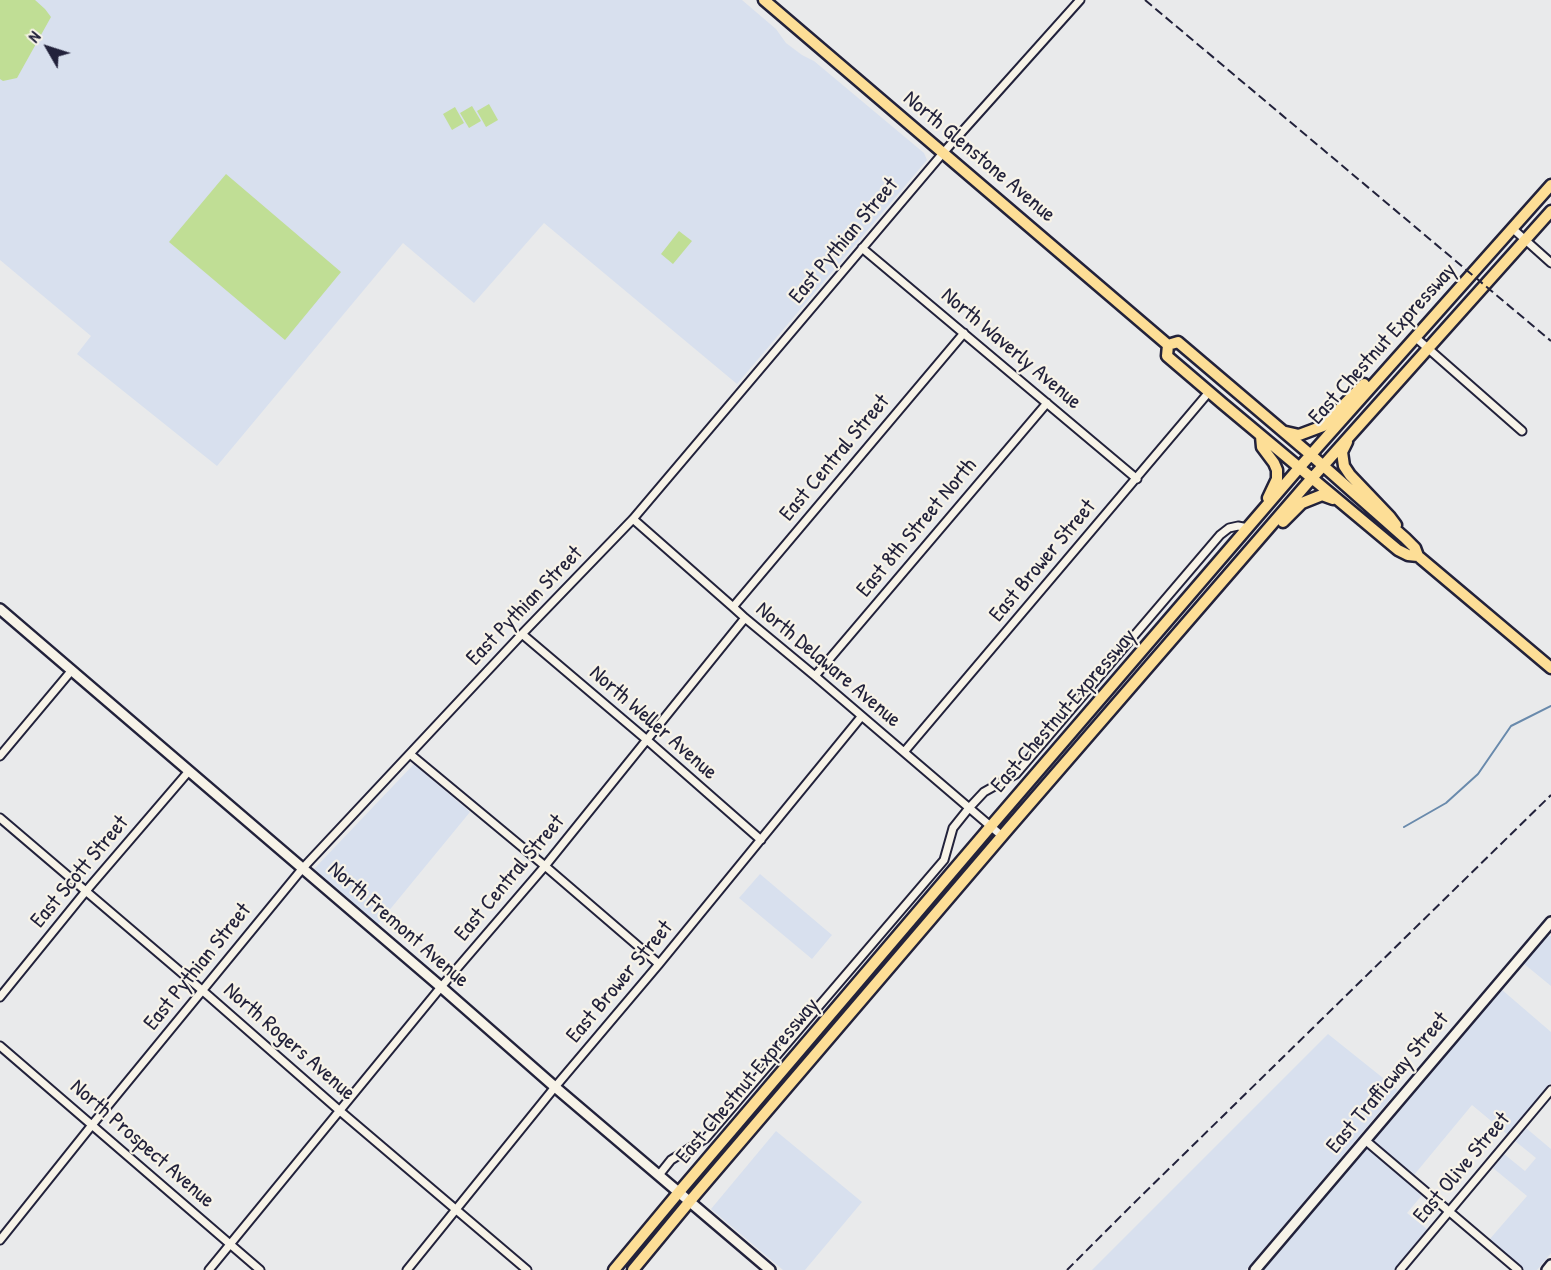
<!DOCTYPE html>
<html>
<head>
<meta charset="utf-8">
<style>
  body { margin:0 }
  #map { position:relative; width:1551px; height:1270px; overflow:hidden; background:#e9eaeb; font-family:"Patrick Hand",sans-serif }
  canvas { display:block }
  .north { position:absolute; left:18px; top:18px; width:60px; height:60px; -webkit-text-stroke:4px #f7f3e8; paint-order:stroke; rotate:309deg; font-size:16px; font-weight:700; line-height:24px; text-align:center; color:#22223b }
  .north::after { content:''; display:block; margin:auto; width:21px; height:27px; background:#22223b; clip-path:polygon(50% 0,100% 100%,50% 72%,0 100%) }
</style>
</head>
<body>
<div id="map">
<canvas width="1551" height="1270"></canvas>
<div class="north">N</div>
</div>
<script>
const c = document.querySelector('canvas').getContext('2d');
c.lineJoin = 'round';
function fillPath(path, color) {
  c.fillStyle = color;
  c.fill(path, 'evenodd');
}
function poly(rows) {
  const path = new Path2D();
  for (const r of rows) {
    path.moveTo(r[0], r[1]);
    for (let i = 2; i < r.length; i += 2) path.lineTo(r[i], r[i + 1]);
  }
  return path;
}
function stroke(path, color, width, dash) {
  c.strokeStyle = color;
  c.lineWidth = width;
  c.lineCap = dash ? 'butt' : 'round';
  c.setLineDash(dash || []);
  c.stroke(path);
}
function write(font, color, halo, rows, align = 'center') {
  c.font = font + ' "Patrick Hand",sans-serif';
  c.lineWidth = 4.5;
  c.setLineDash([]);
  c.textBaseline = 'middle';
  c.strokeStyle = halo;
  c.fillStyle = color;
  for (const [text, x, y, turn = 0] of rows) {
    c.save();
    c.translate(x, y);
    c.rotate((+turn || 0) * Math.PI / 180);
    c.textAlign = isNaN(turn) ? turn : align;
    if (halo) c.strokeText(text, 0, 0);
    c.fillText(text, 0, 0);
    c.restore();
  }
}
fillPath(poly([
  [0,0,742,0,776,29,786,43,802,55,814,61,924,153,927,160,737,384,544,223,474,303,403,243,217,466,77,354,91,336,0,260],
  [414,764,470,812,378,924,314,869],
  [760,874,832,935,812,959,739,898],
  [1549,936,1551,936,1551,986,1523,963,1546,937],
  [1501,989,1551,1032,1551,1083,1508,1135,1472,1105,1414,1175,1375,1143,1375,1138],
  [1328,1034,1398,1090,1246,1270,1092,1270],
  [1526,1128,1551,1149,1551,1253,1537,1270,1523,1270,1489,1240,1527,1196,1493,1168,1504,1154,1525,1171,1536,1158,1515,1141],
  [776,1131,862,1202,805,1270,783,1270,711,1209],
  [1367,1148,1371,1150,1423,1194,1407,1213,1428,1230,1395,1270,1264,1270,1365,1149]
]), '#d8e0ee');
fillPath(poly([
  [0,0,35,0,45,9,51,17,17,78,3,81,0,79],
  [489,104,498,120,486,127,477,111],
  [472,106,481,121,469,128,460,113],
  [455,107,464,123,452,130,443,114],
  [226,174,341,272,285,340,169,242],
  [679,231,692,241,673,264,661,254]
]), '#c0de95');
stroke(poly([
  [1404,827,1446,803,1478,774,1511,726,1551,706]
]), '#698aac', 2);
const street = poly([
  [1512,228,1551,263],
  [862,248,1137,479],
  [1415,337,1522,431],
  [633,519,733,607,745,618,815,676,1002,836],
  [733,607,964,333],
  [522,634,647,740,761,840],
  [815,676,1047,403],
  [904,752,1209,392],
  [410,754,545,866,659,964],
  [0,756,72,670],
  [0,818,203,991,340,1111,527,1270],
  [0,997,86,891,189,771],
  [0,1046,260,1270],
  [1365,1140,1518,1270],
  [659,1175,671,1160,706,1138,944,860,953,828,969,808,984,792,1016,774,1220,535,1229,528,1238,526,1248,528],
  [0,1240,92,1125,302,869,522,634,633,519,943,153,1080,0],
  [209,1270,441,987,545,866,745,618],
  [407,1270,555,1087,659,964,861,717],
  [1400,1270,1551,1090]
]);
const secondary = poly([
  [0,609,441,987,555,1087,770,1270],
  [1255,1270,1551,922],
  [1547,1270,1551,1265]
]);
const primary = poly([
  [764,0,1168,345],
  [1168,345,1178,342,1311,455,1405,538,1415,548,1418,556,1551,668],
  [1168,345,1167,356,1222,403,1398,550,1408,555,1418,556],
  [1286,432,1299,435,1323,426,1364,384],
  [1261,436,1262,447,1274,463,1277,470,1277,479,1268,498],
  [1347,442,1342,452,1344,466,1350,475,1390,517,1396,525],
  [1283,522,1302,503,1322,495,1333,499],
  [614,1270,679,1192,991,826,1299,468,1551,185],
  [633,1270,690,1201,1008,829,1305,486,1551,211]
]);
stroke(street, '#22223b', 11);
stroke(secondary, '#22223b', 14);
stroke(primary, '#22223b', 15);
stroke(street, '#f7f3e8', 7);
stroke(secondary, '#f7f3e8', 9);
stroke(primary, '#fdde96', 10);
stroke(poly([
  [1145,0,1551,341],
  [1067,1270,1133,1204,1551,795]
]), '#22223b', 2, [9, 4.5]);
write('22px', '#22223b', '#f7f3e8', [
  ["North Glenstone Avenue",979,157,40],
  ["East Pythian Street",844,241,-50],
  ["East Chestnut Expressway",1383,344,-48],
  ["North Waverly Avenue",1011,349,40],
  ["East Central Street",835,458,-50],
  ["East 8th Street North",917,528,-50],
  ["East Brower Street",1043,561,-50],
  ["East Pythian Street",525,606,-46],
  ["North Delaware Avenue",828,665,40],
  ["East Chestnut Expressway",1064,711,-49],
  ["North Weller Avenue",653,723,41],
  ["East Scott Street",80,872,-50],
  ["East Central Street",510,878,-50],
  ["North Fremont Avenue",398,925,41],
  ["East Pythian Street",198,967,-51],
  ["East Brower Street",620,982,-50],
  ["North Rogers Avenue",289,1042,41],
  ["East Chestnut Expressway",748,1081,-50],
  ["East Trafficway Street",1388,1083,-50],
  ["North Prospect Avenue",142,1144,41],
  ["East Olive Street",1462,1168,-50]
]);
</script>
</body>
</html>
